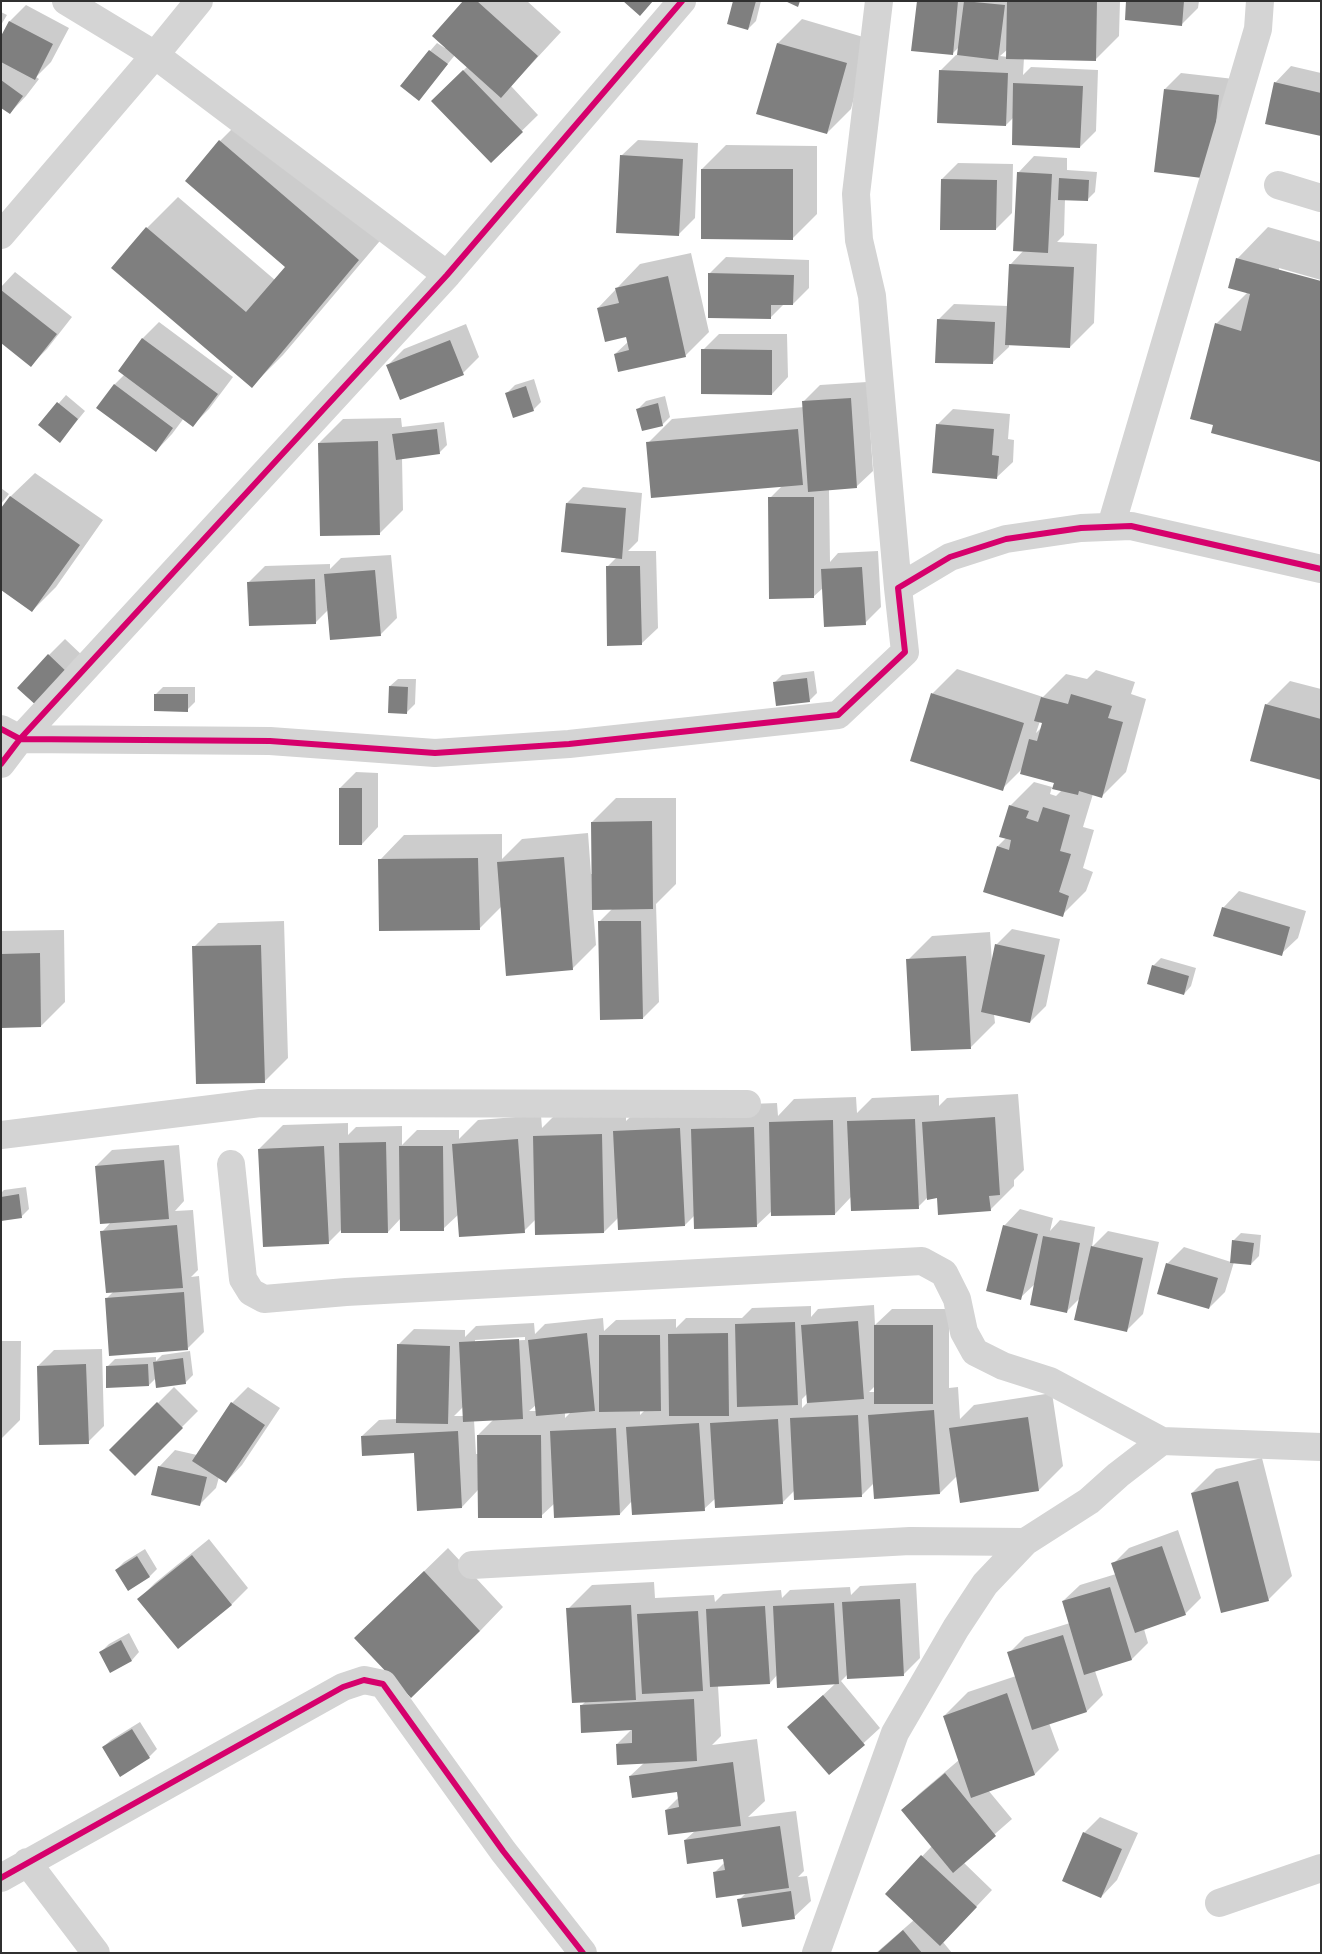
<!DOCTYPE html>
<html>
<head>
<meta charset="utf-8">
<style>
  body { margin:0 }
  #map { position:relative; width:1322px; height:1954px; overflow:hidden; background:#fff; font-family:"DejaVu Sans",sans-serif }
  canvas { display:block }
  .frame { position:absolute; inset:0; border:2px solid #303030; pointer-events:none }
</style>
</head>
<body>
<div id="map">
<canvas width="1322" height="1954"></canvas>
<div class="frame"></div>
</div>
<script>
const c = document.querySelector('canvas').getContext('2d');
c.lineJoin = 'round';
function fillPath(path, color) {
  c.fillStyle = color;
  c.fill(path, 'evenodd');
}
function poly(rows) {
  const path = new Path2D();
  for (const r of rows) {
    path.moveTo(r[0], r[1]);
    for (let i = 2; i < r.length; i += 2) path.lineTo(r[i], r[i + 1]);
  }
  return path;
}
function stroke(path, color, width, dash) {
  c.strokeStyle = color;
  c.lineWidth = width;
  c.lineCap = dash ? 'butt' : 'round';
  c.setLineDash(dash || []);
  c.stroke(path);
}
fillPath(poly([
  [464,1,527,1,561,32,511,86,538,115,491,161,432,101,468,66,455,55,419,99,430,51,437,43,445,48,446,47],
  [734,1,761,1,756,21,748,29],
  [918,1,1120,1,1119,36,1095,60,1024,58,1023,75,1031,67,1098,70,1096,131,1080,147,1014,117,1006,125,940,71,956,55,959,55,960,46,952,54],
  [1008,49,1008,57,1000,56],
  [1128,1,1199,1,1198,8,1182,24],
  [26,5,69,28,51,62,36,77,39,79,26,96,10,113,1,106,1,38,10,21],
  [1,12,7,15,1,25],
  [802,19,870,39,851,109,827,133,758,113,778,43],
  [1291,66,1321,73,1321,135,1275,83],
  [1181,73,1234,79,1226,161,1165,89],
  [251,110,390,229,283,355,252,386,113,268,147,228,178,197,275,280,286,267,220,141],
  [638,140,698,143,695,218,679,234,621,156],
  [726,145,817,146,817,214,793,238,702,169],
  [1034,156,1067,158,1067,170,1097,172,1095,192,1087,200,1065,199,1064,235,1057,242,1097,244,1094,323,1070,347,1009,344,1009,347,992,363,938,320,954,304,1008,306,1010,265,1024,250,1018,173],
  [958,163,1013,164,1012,213,996,229,942,179],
  [1268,227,1321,242,1321,280,1279,268,1279,271,1321,282,1321,459,1319,460,1215,424,1216,324,1248,292,1237,259],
  [691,253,709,332,685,356,615,354,629,341,627,336,598,308,640,264],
  [726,257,809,260,809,288,793,304,784,304,770,318,709,274],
  [15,272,72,317,47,349,31,365,1,341,1,287],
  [159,322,233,377,209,409,193,425,184,418,172,434,156,451,98,408,115,384,125,374,120,370,143,338],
  [466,324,479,357,463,373,388,365,404,349],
  [719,334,787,334,788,377,772,394,703,350],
  [534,379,541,402,533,410,507,393,515,385],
  [867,382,873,471,856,487,829,489,830,562,838,553,878,551,881,607,865,623,823,588,813,597,770,498,782,486,648,443,672,419,804,407,803,402,820,385],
  [66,395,85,411,67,433,40,425],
  [665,396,670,417,662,425,638,409,646,401],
  [953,409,1010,414,1008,439,1014,440,1013,462,996,478,937,425],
  [401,418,402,427,444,422,447,445,439,453,402,458,403,510,379,534,319,443,343,419],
  [35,473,103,520,56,587,32,611,1,511,11,496],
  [583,487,642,493,638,541,628,551,656,551,658,628,641,644,607,567,617,557,567,503],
  [1,488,9,494,1,504],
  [391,555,397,618,380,635,328,610,315,623,249,582,265,566,330,564,330,569,341,558],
  [65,639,84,657,54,689,49,655],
  [957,669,1043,697,1066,674,1087,679,1096,670,1135,682,1131,694,1146,699,1126,772,1102,796,1093,794,1083,827,1094,830,1083,868,1093,872,1086,891,1062,915,998,846,1006,838,1010,806,1034,782,1052,787,1050,794,1056,796,1062,790,1056,782,1022,769,1002,789,912,760,933,693],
  [1040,721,1044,722,1042,727,1036,733],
  [814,671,817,693,809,701,774,683,782,675],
  [398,679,416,679,415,704,407,712,390,686],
  [1290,681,1321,689,1321,779,1266,705],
  [163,687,195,687,195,702,187,710,155,695],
  [356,772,378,773,378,827,362,844,340,788],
  [616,798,676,798,676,884,656,904,659,1002,643,1018,599,922,613,908,593,908,596,945,572,969,502,906,479,929,380,860,404,835,502,834,502,859,522,839,588,833,591,874,593,874,592,822],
  [1239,891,1306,911,1298,938,1281,954,1223,908],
  [284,921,288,1058,264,1082,194,947,218,923],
  [1012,929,1060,939,1046,1006,1030,1022,994,1014,995,1023,971,1047,908,960,932,936,990,932,992,963,996,945],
  [64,930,65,1002,41,1026,1,1026,1,931],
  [1161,958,1196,968,1191,986,1184,994,1153,966],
  [1018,1094,1024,1170,1014,1180,1014,1186,990,1210,938,1197,927,1198,918,1207,851,1197,835,1214,773,1210,756,1226,695,1215,685,1225,619,1217,604,1232,536,1219,524,1231,459,1214,443,1229,401,1218,388,1232,342,1229,328,1243,259,1149,283,1125,348,1123,348,1135,356,1127,402,1126,402,1145,417,1130,459,1130,459,1139,478,1120,541,1115,542,1128,558,1112,626,1111,626,1121,639,1108,777,1103,778,1116,794,1099,856,1097,857,1113,872,1098,939,1095,939,1106,947,1098],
  [179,1145,184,1201,175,1211,193,1210,198,1270,191,1277,199,1276,204,1332,187,1349,106,1299,113,1292,102,1232,111,1222,96,1166,112,1150],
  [26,1187,29,1209,21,1217,1,1220,1,1193,4,1190],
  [1020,1209,1053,1218,1050,1231,1060,1220,1095,1227,1092,1247,1108,1231,1159,1242,1143,1314,1126,1331,1081,1297,1067,1311,1036,1283,1020,1298,1004,1226],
  [1241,1233,1261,1235,1259,1256,1251,1264,1234,1262,1225,1292,1209,1308,1167,1264,1184,1247,1231,1262,1233,1241],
  [874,1305,875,1325,892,1309,949,1309,949,1388,958,1387,960,1419,974,1405,1052,1393,1063,1466,1039,1490,957,1476,940,1493,874,1483,862,1495,795,1490,782,1503,716,1498,704,1509,632,1501,620,1514,555,1503,541,1516,478,1490,462,1507,416,1452,362,1436,379,1420,397,1419,398,1345,414,1329,465,1330,465,1337,476,1326,534,1323,535,1334,545,1324,603,1318,604,1331,616,1320,676,1319,676,1328,686,1318,742,1318,752,1308,811,1306,811,1317,818,1309],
  [525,1337,525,1340,475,1342,475,1340],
  [875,1386,875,1392,869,1392],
  [807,1394,808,1402,802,1408,802,1399],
  [536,1405,536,1411,529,1411],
  [463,1407,464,1416,454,1416],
  [640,1410,645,1410,640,1415],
  [565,1412,571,1412,565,1418],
  [494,1419,478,1435,478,1454,476,1454,474,1420],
  [1,1341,21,1341,20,1420,1,1439],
  [102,1349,104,1426,88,1442,38,1366,54,1350],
  [190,1351,193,1375,185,1383,156,1378,149,1385,107,1367,115,1359,156,1357,156,1361,162,1355],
  [174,1387,198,1411,135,1474,111,1450],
  [248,1387,280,1408,242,1465,226,1482,219,1477,216,1488,200,1504,159,1467,175,1450,197,1455,232,1403],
  [1262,1458,1292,1576,1268,1600,1192,1493,1216,1469],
  [1178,1530,1201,1598,1185,1614,1144,1629,1148,1643,1132,1659,1095,1671,1103,1695,1087,1711,1049,1723,1059,1750,1035,1774,988,1790,1012,1819,963,1862,992,1890,943,1942,952,1953,876,1953,914,1920,886,1894,932,1846,903,1810,919,1794,959,1760,944,1716,968,1692,1016,1676,1009,1653,1025,1637,1070,1623,1063,1601,1080,1585,1116,1574,1113,1564,1129,1548],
  [209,1539,248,1588,232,1604,178,1648,139,1599,155,1583],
  [448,1548,503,1607,480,1631,380,1614],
  [145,1549,157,1569,150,1576,128,1589,116,1570,124,1562],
  [654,1582,655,1598,714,1595,715,1602,723,1594,781,1590,782,1598,790,1590,850,1587,851,1595,860,1586,916,1583,920,1658,904,1674,848,1674,841,1681,880,1728,830,1774,789,1727,836,1683,778,1674,770,1683,718,1686,721,1736,712,1745,757,1739,765,1801,748,1817,796,1811,804,1871,798,1877,807,1876,811,1901,794,1917,739,1900,746,1893,714,1873,725,1862,724,1857,685,1840,695,1831,666,1810,679,1797,678,1791,630,1776,644,1763,617,1744,632,1729,581,1706,586,1701,568,1609,592,1585],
  [129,1633,139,1652,132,1660,101,1652,109,1644],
  [140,1722,157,1749,149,1757,120,1775,103,1747,111,1740],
  [1100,1817,1138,1833,1117,1880,1101,1897,1084,1833]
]), '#0003');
fillPath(poly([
  [463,1,477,1,538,56,501,98,432,36],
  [623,1,653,1,640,16],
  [733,1,756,1,748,30,727,24],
  [785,1,800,1,798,7],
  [917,1,958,1,953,55,911,51],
  [964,1,1005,5,998,60,957,55],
  [1007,1,1097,1,1096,61,1006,59],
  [1126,1,1184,1,1182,26,1125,20],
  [9,21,53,44,35,80,1,62,1,36],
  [777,43,847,63,827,134,756,114],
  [429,50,448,64,419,101,400,86],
  [463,70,523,132,491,163,431,101],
  [939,70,1008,73,1006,126,937,123],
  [1,80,23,96,10,114,1,108],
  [1274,82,1321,93,1321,136,1265,124],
  [1013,83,1083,86,1080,148,1012,145],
  [1164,89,1219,95,1210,179,1154,172],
  [219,140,359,260,252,388,111,268,146,227,246,312,285,267,185,181],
  [620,155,683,159,679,236,616,233],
  [701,169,793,169,793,240,701,239],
  [1017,172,1052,174,1048,253,1013,251],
  [1059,178,1089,180,1088,201,1058,200],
  [941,179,997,180,996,230,940,230],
  [1236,258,1321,281,1320,462,1211,433,1213,425,1190,419,1215,323,1241,331,1250,294,1228,288],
  [1009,264,1074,267,1070,348,1005,345],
  [708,273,794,275,793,305,771,305,771,319,708,318],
  [668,276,686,357,618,372,614,354,629,350,626,337,605,342,597,308,619,303,615,288],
  [1,290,57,334,31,367,1,343],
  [937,319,995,322,993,364,935,363],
  [142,338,218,394,193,427,118,371],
  [450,340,464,375,400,400,386,365],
  [701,349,772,350,772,395,701,394],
  [114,384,173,428,156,452,96,408],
  [526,386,534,411,513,418,505,393],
  [851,398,857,488,808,492,802,401],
  [57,402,78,419,60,443,38,425],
  [658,403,663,426,642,431,636,409],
  [936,424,994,429,992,455,999,456,997,479,932,473],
  [437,429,440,454,396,460,392,434],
  [798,429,803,485,651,498,646,442],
  [378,441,380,535,320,536,318,443],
  [10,496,80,545,32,612,1,590,1,508],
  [768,497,814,497,814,598,769,599],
  [566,503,626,508,622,559,561,552],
  [606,566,640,566,642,645,607,646],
  [862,567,866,625,824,627,821,569],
  [375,570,381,636,330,640,324,574],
  [315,579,316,624,249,626,247,582],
  [48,654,69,674,38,707,17,688],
  [807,678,810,702,776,706,773,682],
  [389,686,408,687,407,714,388,713],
  [931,693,1024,723,1003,791,910,761],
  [154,694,188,694,188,712,154,711],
  [1071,694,1112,706,1108,718,1123,722,1102,798,1079,791,1078,795,1052,789,1054,783,1020,774,1029,739,1037,741,1042,723,1034,721,1041,697,1068,704],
  [1265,704,1321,719,1321,780,1250,761],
  [339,788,362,788,362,845,339,845],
  [1009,805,1029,811,1026,818,1038,822,1043,807,1070,815,1060,851,1071,854,1059,892,1069,896,1063,917,983,892,997,846,1009,850,1011,840,999,837],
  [652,821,653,909,592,910,591,822],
  [564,857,573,970,506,976,497,862],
  [478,858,480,930,379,931,378,859],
  [1222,907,1290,927,1282,956,1213,936],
  [598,921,641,921,643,1019,600,1020],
  [995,944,1045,955,1030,1023,981,1012],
  [261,945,265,1083,196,1084,192,946],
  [40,953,41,1027,1,1028,1,954],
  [966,956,971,1049,911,1051,906,959],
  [1152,965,1189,976,1184,995,1147,984],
  [995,1117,1000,1195,989,1196,991,1211,938,1215,937,1198,927,1200,922,1122],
  [915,1119,919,1209,851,1211,847,1121],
  [833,1120,835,1215,771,1216,769,1122],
  [754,1127,757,1227,694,1229,691,1129],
  [680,1128,685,1226,618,1230,613,1131],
  [602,1134,604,1233,535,1235,533,1136],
  [518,1139,525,1233,459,1237,452,1144],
  [386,1142,388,1233,341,1233,339,1143],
  [324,1146,329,1244,263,1247,258,1149],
  [399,1146,443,1146,444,1231,400,1231],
  [164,1160,169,1219,100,1224,95,1166],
  [19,1194,22,1218,1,1221,1,1197],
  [177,1225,183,1288,106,1293,100,1231],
  [1003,1225,1038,1234,1021,1300,986,1291],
  [1043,1236,1080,1243,1067,1313,1030,1305],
  [1232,1240,1254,1243,1251,1265,1230,1263],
  [1091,1246,1143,1258,1127,1332,1074,1320],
  [1166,1263,1218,1278,1209,1309,1157,1294],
  [184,1292,188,1350,109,1356,105,1298],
  [858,1321,864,1399,807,1403,801,1325],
  [795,1322,798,1405,737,1407,735,1324],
  [874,1325,933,1325,933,1404,874,1404],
  [587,1333,595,1411,536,1416,528,1340],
  [728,1333,729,1416,669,1416,668,1334],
  [599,1335,660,1335,661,1411,599,1412],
  [519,1339,523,1419,463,1422,459,1342],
  [397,1344,450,1346,448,1424,396,1423],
  [183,1358,186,1384,156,1388,153,1362],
  [86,1364,89,1444,39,1445,37,1366],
  [148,1364,149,1386,106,1388,106,1366],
  [157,1402,183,1428,135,1476,109,1450],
  [231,1402,265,1425,226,1483,192,1461],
  [934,1410,940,1494,874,1499,868,1415],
  [858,1415,862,1497,794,1500,790,1418],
  [1028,1417,1039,1491,960,1503,949,1428],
  [778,1419,783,1504,715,1508,710,1423],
  [699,1423,705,1511,632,1515,626,1427],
  [616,1428,620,1515,554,1518,550,1431],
  [458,1431,462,1508,417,1511,414,1453,362,1456,361,1436],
  [477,1435,541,1435,542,1518,478,1518],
  [158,1466,207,1477,200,1506,151,1495],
  [1238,1481,1269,1601,1221,1613,1191,1493],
  [1162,1546,1186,1615,1135,1633,1111,1563],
  [192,1555,232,1605,178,1649,137,1599],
  [137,1556,150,1577,128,1591,115,1570],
  [424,1571,480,1631,411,1698,354,1638],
  [1110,1587,1132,1660,1084,1675,1062,1601],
  [900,1599,904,1676,847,1679,842,1602],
  [834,1603,839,1684,777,1688,773,1606],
  [631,1605,636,1700,572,1703,566,1608],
  [765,1606,770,1684,710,1687,706,1609],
  [698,1611,703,1691,642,1694,637,1614],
  [1063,1635,1087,1712,1032,1730,1007,1652],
  [121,1640,132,1661,110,1673,99,1652],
  [1007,1693,1035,1775,971,1798,943,1716],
  [823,1695,865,1745,829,1775,787,1727],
  [694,1699,697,1761,617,1765,616,1744,632,1743,632,1730,581,1733,580,1705],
  [132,1729,150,1758,120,1777,102,1747],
  [733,1762,741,1826,668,1835,665,1810,679,1807,677,1792,632,1798,629,1776],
  [945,1773,996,1836,953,1873,901,1810],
  [780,1826,789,1888,716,1898,713,1872,725,1870,723,1859,687,1864,684,1840],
  [1083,1832,1122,1849,1101,1898,1062,1881],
  [921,1855,977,1907,940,1946,885,1894],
  [791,1891,795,1919,742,1927,737,1899],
  [903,1930,922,1953,877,1953]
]), '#7f7f7f');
stroke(poly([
  [66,1,155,55,199,1],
  [879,1,856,194,859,240,872,296,898,588],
  [1278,185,1321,198],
  [1,235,155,55,447,275],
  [1111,526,1258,29,1260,1],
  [1,729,20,739,270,741,435,753,569,744,838,715,905,652,898,588,950,557,1006,539,1081,528,1131,526,1321,569],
  [1,764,20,739,447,275,682,1],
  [1,1135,260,1103,747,1104],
  [231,1164,243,1279,251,1292,264,1299,346,1292,922,1261,944,1273,957,1299,964,1332,975,1352,1003,1366,1050,1381,1162,1441,1321,1447],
  [472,1565,910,1541,1025,1542],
  [27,1862,96,1953],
  [1,1878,343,1687,364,1680,383,1684,503,1851,583,1953],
  [1219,1903,1321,1868],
  [816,1953,895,1733,956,1628,985,1584,1025,1542,1089,1501,1118,1475,1162,1441]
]), '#d4d4d4', 28);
stroke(poly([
  [1,729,20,739,270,741,435,753,569,744,838,715,905,652,898,588,950,557,1006,539,1081,528,1131,526,1321,569],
  [1,764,20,739,447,275,682,1],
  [1,1878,343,1687,364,1680,383,1684,503,1851,583,1953]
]), '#d6006c', 6);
</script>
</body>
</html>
